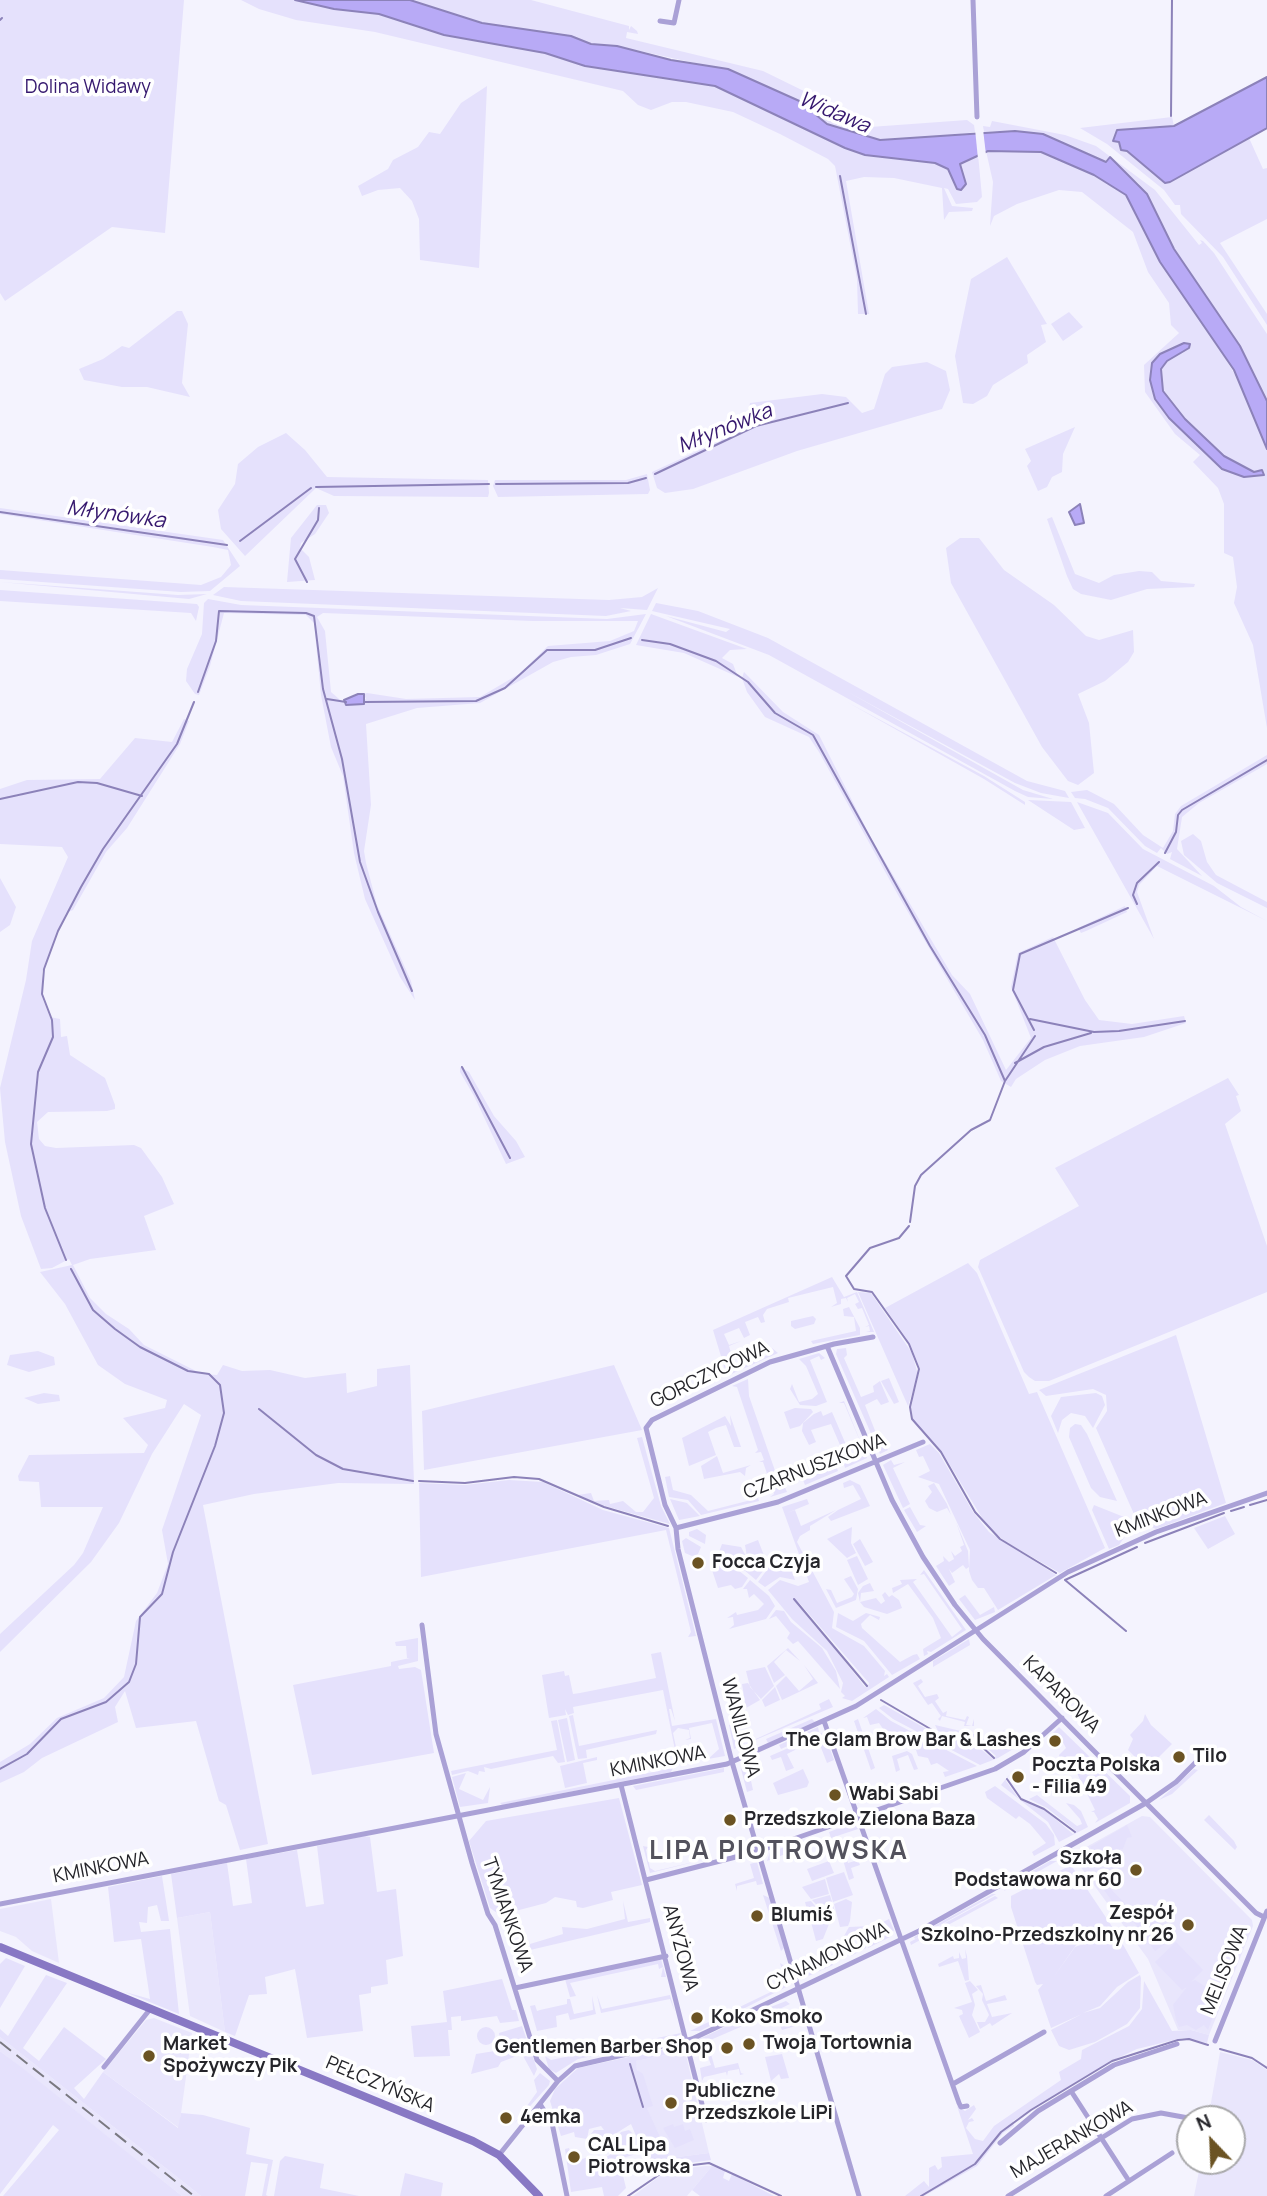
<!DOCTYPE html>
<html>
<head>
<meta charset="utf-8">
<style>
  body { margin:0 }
  #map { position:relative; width:1267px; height:2196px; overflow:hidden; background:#f4f3fe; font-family:Manrope,sans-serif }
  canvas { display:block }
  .north { position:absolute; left:1176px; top:2105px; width:70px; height:70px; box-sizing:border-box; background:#fff; border:2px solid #a8a8aa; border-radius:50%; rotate:337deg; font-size:19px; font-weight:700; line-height:28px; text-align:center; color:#25252a }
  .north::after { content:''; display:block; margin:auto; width:24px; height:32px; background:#6b5323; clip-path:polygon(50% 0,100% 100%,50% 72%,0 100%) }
</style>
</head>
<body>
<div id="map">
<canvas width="1267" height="2196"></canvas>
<div class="north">N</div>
</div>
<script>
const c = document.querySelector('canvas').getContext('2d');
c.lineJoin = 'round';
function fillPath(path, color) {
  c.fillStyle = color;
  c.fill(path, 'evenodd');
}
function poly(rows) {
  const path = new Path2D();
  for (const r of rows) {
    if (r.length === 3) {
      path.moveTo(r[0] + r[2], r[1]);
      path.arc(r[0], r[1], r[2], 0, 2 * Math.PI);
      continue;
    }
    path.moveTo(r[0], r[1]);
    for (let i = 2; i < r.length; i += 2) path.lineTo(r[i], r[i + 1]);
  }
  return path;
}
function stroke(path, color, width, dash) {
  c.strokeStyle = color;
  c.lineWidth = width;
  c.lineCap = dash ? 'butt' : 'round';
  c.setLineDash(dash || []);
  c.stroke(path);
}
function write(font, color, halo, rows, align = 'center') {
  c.font = font + ' Manrope,sans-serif';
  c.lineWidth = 7;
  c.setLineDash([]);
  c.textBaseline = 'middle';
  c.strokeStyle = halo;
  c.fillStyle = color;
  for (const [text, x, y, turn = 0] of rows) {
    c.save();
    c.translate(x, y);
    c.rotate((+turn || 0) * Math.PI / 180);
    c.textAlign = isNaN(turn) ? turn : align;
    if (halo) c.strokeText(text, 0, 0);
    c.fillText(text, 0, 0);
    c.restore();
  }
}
fillPath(poly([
  [1142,1816,1150,1817,1252,1920,1253,1926,1209,2035,1191,2030,1178,2030,1148,1959,1072,1855],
  [51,1899,59,1963,32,1951,16,1937,0,1931,0,1909],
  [210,1912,225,2032,190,2016,177,1918],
  [154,2018,192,2033,179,2128,103,2072,146,2020],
  [0,2037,201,2196,182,2196,0,2051],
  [681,2052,686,2055,709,2153,670,2158,647,2109,635,2061],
  [1220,2052,1252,2060,1267,2070,1267,2196,1194,2196,1201,2161,1232,2161,1232,2119,1208,2119],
  [706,2166,712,2166,687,2196,633,2196,668,2170]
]), '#e9e6fc');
fillPath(poly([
  [0,0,184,0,165,233,112,227,5,301,0,293],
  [241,0,295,0,379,14,444,35,545,53,585,66,715,86,845,148,865,155,935,163,948,169,957,188,966,184,960,164,978,154,982,197,977,202,956,204,948,189,944,188,952,206,973,208,972,211,949,212,944,220,942,188,894,178,864,177,846,181,869,314,858,314,857,279,835,166,828,159,780,134,733,112,686,102,672,102,651,110,638,105,623,91,375,32,296,20,259,9],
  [410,0,531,0,629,26,629,30,631,26,637,31,638,34,627,32,626,38,763,71,812,95,829,109,845,114,844,119,870,127,967,120,974,125,975,132,917,140,880,140,827,124,796,99,713,67,617,46,591,44,571,36,482,23],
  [487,86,479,268,420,260,419,219,412,201,400,188,378,190,362,196,358,186,388,169,393,160,418,147,429,132,440,134,461,103],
  [1172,117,1174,126,1117,130,1113,141,1119,142,1121,150,1127,151,1166,183,1249,138,1263,169,1267,168,1267,219,1220,243,1267,314,1267,325,1223,257,1181,214,1180,205,1175,205,1164,190,1107,144,1080,128],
  [992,121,1065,135,1096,146,1155,190,1199,245,1202,243,1200,240,1203,241,1214,253,1267,334,1267,401,1240,346,1174,249,1139,184,1109,158,1106,162,1043,134,1015,131,984,132,983,126,990,127],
  [986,151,1041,152,1094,175,1126,195,1160,262,1206,326,1241,385,1267,449,1267,728,1253,645,1234,603,1237,587,1233,557,1224,553,1224,504,1218,488,1193,462,1200,455,1175,434,1145,392,1144,365,1179,333,1171,325,1169,303,1148,272,1133,232,1082,192,1059,190,1017,204,994,216,990,226,993,182],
  [1007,257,1047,324,1041,325,1046,342,1027,355,1028,363,993,385,987,396,973,404,963,403,955,356,971,279],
  [177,311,182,311,188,324,182,383,190,397,147,387,122,387,84,380,79,369,103,359,122,346,129,348],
  [1069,312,1083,327,1063,341,1051,324],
  [927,362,946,371,950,390,942,409,797,451,693,489,665,493,657,488,652,472,745,429,750,403,822,394,846,397,862,413,874,409,885,374,892,367],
  [1075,427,1063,454,1062,472,1052,477,1047,487,1038,491,1027,466,1031,461,1025,449],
  [286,433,305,450,327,477,488,480,489,493,488,497,334,496,316,488,245,556,221,529,218,510,235,484,238,464,258,447],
  [647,474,650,490,648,494,498,497,493,486,495,480,626,480],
  [317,505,326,505,329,513,315,534,301,543,300,548,309,557,315,580,287,582,291,538],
  [0,508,223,540,240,566,210,591,181,592,0,579,0,570,201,585,221,577,231,565,228,550,213,547,0,514],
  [1052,517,1075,574,1099,583,1114,575,1139,571,1152,572,1161,581,1195,584,1194,587,1147,589,1111,600,1081,594,1073,589,1067,576,1047,519],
  [960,538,979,538,1004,570,1054,605,1086,636,1099,640,1133,630,1134,652,1128,662,1105,681,1078,694,1089,723,1094,773,1078,785,1068,781,1042,747,951,583,946,548],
  [0,582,178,595,207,594,189,599],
  [224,587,609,600,642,597,658,588,647,610,620,608,631,611,606,616,241,601,213,595],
  [0,590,197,604,199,607,196,621,191,613,0,601],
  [208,599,241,605,607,619,646,614,630,644,596,655,571,657,553,662,480,703,417,708,366,724,371,805,364,851,366,863,377,905,411,981,415,1000,400,977,365,899,354,853,343,776,331,747,321,695,314,623,306,615,224,613,210,666,199,695,195,694,186,681,187,669,202,634,204,603],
  [323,613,533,621,638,621,634,631,610,641,548,646,519,674,480,697,406,699,367,693,364,694,366,699,346,705,331,692,325,631,317,617],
  [656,603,698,611,768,638,1027,781,1065,791,1069,798,1041,793,1015,783,848,692,1023,790,1053,799,1028,797,1015,791,769,655,666,616,726,632,730,629,652,611],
  [651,614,747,649,730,650,722,658,733,664,738,677,684,653,636,645],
  [744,672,783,712,819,735,870,836,952,975,970,994,1006,1070,1031,1038,1011,987,1018,953,1053,937,1085,1000,1099,1020,1132,1024,1184,1016,1186,1023,1144,1037,1080,1046,1045,1060,1016,1079,1011,1087,1001,1081,983,1040,898,895,819,752,809,737,765,717,747,692,742,678],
  [847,702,984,776,1025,802,1025,805,984,779],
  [184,719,189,721,180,744,127,828,106,852,73,910,66,913,42,972,42,997,50,1017,60,1019,61,1037,67,1036,70,1055,105,1078,115,1105,115,1109,107,1111,48,1112,37,1122,39,1139,45,1146,56,1148,134,1145,141,1148,162,1177,174,1204,144,1216,156,1250,90,1259,73,1265,90,1298,106,1314,129,1329,144,1345,202,1374,217,1375,223,1365,242,1371,270,1370,305,1378,346,1373,347,1393,377,1386,377,1369,410,1365,414,1484,338,1483,254,1494,203,1505,268,1844,240,1850,226,1805,219,1801,196,1721,136,1728,125,1691,115,1707,118,1722,42,1758,24,1772,0,1783,0,1762,30,1744,57,1718,104,1698,124,1677,136,1621,157,1593,168,1564,162,1530,201,1415,184,1404,152,1454,119,1523,91,1562,0,1652,0,1634,74,1565,83,1553,103,1507,41,1507,39,1482,19,1481,18,1476,29,1455,144,1453,148,1445,123,1418,165,1408,167,1400,125,1384,98,1365,65,1304,40,1272,72,1265,69,1259,52,1268,41,1269,21,1216,5,1142,0,1088,26,980,32,941,68,857,62,847,0,844,0,789,27,780,100,779,135,738,172,742],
  [1267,755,1267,764,1199,803,1182,817,1177,849,1202,876,1170,859,1172,852,1167,854,1161,848,1157,853,1145,846,1108,808,1085,799,1075,798,1071,792,1087,790,1114,804,1143,835,1163,848,1173,831,1175,814,1181,806],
  [1028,800,1071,802,1085,828,1074,830],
  [1077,802,1108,813,1143,849,1214,886,1241,907,1267,921,1157,866,1139,885,1137,892,1154,939],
  [1193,834,1201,841,1207,862,1216,875,1267,902,1267,908,1217,883,1184,855,1181,841],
  [0,878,16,907,10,925,0,932],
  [1125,906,1127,912,1086,931,1081,933,1078,928],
  [460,1067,469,1072,494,1116,516,1141,525,1157,506,1164,474,1096,460,1072],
  [1228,1078,1239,1095,1236,1096,1241,1111,1225,1124,1267,1246,1267,1292,1049,1381,1035,1381,1029,1377,1024,1372,978,1267,980,1260,1079,1206,1055,1168],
  [968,1263,977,1273,1029,1394,1037,1392,1105,1548,1060,1573,1006,1542,987,1526,942,1452,913,1420,911,1407,920,1369,906,1338,885,1308],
  [832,1277,844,1297,857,1292,874,1332,866,1332,870,1331,869,1326,865,1327,869,1325,862,1308,858,1309,855,1304,859,1302,855,1294,847,1298,848,1302,846,1298,841,1299,841,1304,831,1307,837,1303,833,1287,788,1298,789,1302,767,1309,763,1315,765,1322,761,1323,758,1317,745,1322,750,1335,744,1338,739,1328,724,1334,729,1345,741,1341,729,1346,731,1353,727,1356,732,1369,773,1353,772,1348,778,1353,727,1376,713,1330],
  [858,1292,871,1293,912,1353,918,1375,908,1406],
  [849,1307,860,1328,860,1335,813,1344,811,1341,856,1331,854,1317,844,1316,843,1309],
  [813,1316,816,1319,814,1324,795,1329,791,1326,791,1321],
  [1176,1335,1226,1503,1156,1529,1137,1521,1096,1428,1107,1411,1106,1395,1093,1389,1046,1396,1039,1390],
  [846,1348,847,1355,844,1358,861,1397,874,1392,873,1386,880,1381,889,1402,881,1405,877,1399,865,1405,881,1446,885,1445,888,1450,880,1454,836,1354,837,1349],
  [38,1351,54,1357,55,1365,29,1372,7,1365,10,1355],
  [819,1353,825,1358,821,1360,819,1356,810,1360,827,1402,816,1406,800,1405,790,1389,792,1384,799,1402,812,1399,818,1394,806,1366,799,1359],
  [614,1365,642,1430,424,1470,422,1411],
  [889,1378,899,1402,894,1404,881,1381],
  [748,1379,749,1396,780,1485,784,1485,787,1492,770,1497,774,1494,763,1462,759,1462,764,1460,761,1452,755,1453,758,1450,737,1387,732,1386],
  [44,1393,59,1395,60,1401,38,1404,24,1398],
  [1096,1393,1102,1396,1105,1405,1093,1428,1085,1416,1071,1413,1062,1420,1058,1433,1051,1416,1061,1397],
  [844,1401,867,1458,845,1468,843,1461,846,1459,831,1424,811,1430,816,1442,809,1445,802,1431,803,1423,814,1414,821,1411,823,1416,832,1412,853,1461,861,1458,865,1453,844,1403,839,1403],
  [795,1408,811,1409,813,1412,800,1426,790,1429,784,1412],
  [730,1415,741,1447,734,1447,726,1425,716,1428,708,1432,716,1455,689,1466,682,1438,725,1416,731,1426],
  [1075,1424,1081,1425,1087,1434,1117,1501,1100,1497,1091,1488,1069,1437,1070,1428],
  [642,1437,661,1506,670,1524,605,1506,578,1495,591,1493,594,1501,609,1500,610,1504,623,1501,636,1512,643,1512,654,1498,637,1438],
  [930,1444,939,1453,973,1512,989,1532,1056,1575,998,1610,984,1588,978,1588,972,1580,969,1571,970,1550,939,1484,918,1477,930,1471,923,1456,919,1457,916,1450],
  [717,1456,723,1473,751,1465,746,1468,745,1476,740,1472,704,1479,701,1466],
  [891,1460,894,1465,905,1462,893,1468,910,1504,903,1508,883,1465],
  [836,1466,838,1471,805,1485,803,1480],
  [670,1476,673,1490,691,1495,708,1511,751,1500,750,1496,760,1493,757,1495,759,1501,701,1515,688,1500,669,1497,665,1477],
  [509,1480,543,1482,603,1510,669,1528,696,1636,688,1637,691,1632,666,1530,421,1577,419,1483,465,1485],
  [850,1480,860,1485,870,1506,831,1521,828,1517,838,1510,861,1499,853,1485,844,1488,843,1483],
  [934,1483,947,1504,951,1515,947,1508,937,1512,929,1508,925,1501,932,1492,928,1486],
  [670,1499,687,1503,700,1516,679,1520],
  [807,1499,809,1504,787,1513,795,1510,801,1526,836,1510,810,1526,810,1530,800,1536,797,1542,834,1612,832,1628,864,1646,885,1671,884,1676,887,1674,889,1677,852,1701,842,1698,845,1696,841,1692,843,1683,827,1651,792,1619,768,1590,780,1580,798,1586,809,1582,782,1507],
  [795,1598,869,1683,869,1684,865,1687],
  [1094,1505,1124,1517,1128,1532,1119,1545,1109,1549,1092,1510],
  [910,1507,920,1525,926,1526,917,1532,904,1510],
  [1225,1516,1235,1534,1208,1549,1194,1528],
  [956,1522,968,1551,969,1567,966,1569,963,1565,952,1573,949,1569,955,1582,949,1586,936,1566,944,1561,943,1556,949,1562,954,1559,951,1551,955,1556,962,1551,960,1547,964,1545],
  [852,1527,851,1543,856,1553,847,1558,827,1539],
  [697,1529,706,1535,705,1544,689,1536,689,1532],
  [686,1538,701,1547,698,1554,692,1556,685,1553,682,1541],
  [860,1539,873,1562,865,1566,853,1544],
  [758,1540,765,1558,769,1557,774,1565,783,1561,785,1566,771,1566,757,1554,747,1557,745,1545],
  [722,1544,741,1547,748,1560,743,1568,719,1552],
  [718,1554,748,1578,742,1587,735,1589,731,1585,718,1588,711,1567],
  [756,1555,767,1566,756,1580,744,1570],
  [857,1556,868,1579,858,1585,847,1560],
  [790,1566,795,1580,780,1577,765,1587,758,1582,769,1567],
  [924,1570,966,1630,931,1652,927,1651,928,1654,924,1656,923,1649,941,1638,933,1618,908,1584,893,1593,892,1588,902,1584,900,1580,917,1579,913,1582,952,1637,962,1629,924,1574,920,1575],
  [851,1576,858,1589,856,1600,836,1608,826,1589,831,1590,837,1603,852,1597,854,1594,844,1579],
  [750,1580,769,1596,775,1606,766,1619,729,1629,734,1625,733,1617,727,1618,736,1612,737,1615,758,1610,764,1604,754,1594,749,1598,747,1589,743,1589],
  [870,1583,874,1591,861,1593,860,1602,876,1598,881,1604,885,1601,882,1595,885,1592,889,1597,892,1595,899,1600,902,1608,887,1614,864,1607,860,1602,858,1593,863,1586],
  [965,1595,980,1615,994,1607,995,1612,975,1620,959,1599],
  [776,1610,784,1611,791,1622,822,1648,836,1671,840,1689,798,1641,793,1644,787,1638,790,1633,776,1616,769,1619],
  [838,1613,853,1621,866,1613,880,1617,879,1620,870,1615,861,1624,862,1628,900,1662,913,1655,917,1654,920,1659,892,1675,864,1641,836,1627],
  [418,1638,418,1661,398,1666,399,1669,415,1667,421,1670,434,1753,312,1775,293,1685,391,1666,391,1662,410,1658,407,1658,406,1646,396,1646,395,1642],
  [969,1639,970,1645,933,1667,933,1661],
  [788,1648,800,1661,786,1650,774,1662,785,1675,774,1683,767,1666],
  [661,1652,675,1721,671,1709,669,1709,672,1726,716,1719,725,1756,708,1759,719,1749,712,1723,689,1728,691,1739,685,1740,690,1738,689,1730,678,1728,673,1733,679,1761,685,1764,678,1765,663,1690,573,1707,574,1713,568,1715,565,1709,566,1715,549,1718,542,1675,564,1671,565,1676,569,1675,573,1694,580,1693,656,1678,651,1654],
  [804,1665,818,1683,782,1700,776,1686,786,1676,799,1691,813,1679],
  [765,1667,774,1686,761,1699,750,1687,746,1671],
  [921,1679,923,1682,918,1686,925,1697,937,1694,939,1698,935,1701,943,1713,947,1711,946,1716,965,1720,967,1716,969,1717,966,1725,972,1726,974,1719,974,1726,964,1726,965,1722,942,1716,940,1721,938,1719,941,1716,932,1703,928,1705,913,1683],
  [748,1683,760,1700,746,1708,742,1684],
  [775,1687,780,1700,765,1707,762,1700],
  [829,1699,833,1707,734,1749,729,1725,734,1724,737,1739,745,1744,821,1709,819,1704],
  [884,1705,939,1736,977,1746,993,1759,996,1756,980,1742,938,1731,935,1725,978,1735,991,1743,1005,1729,994,1747,997,1750,1012,1744,1015,1748,998,1758,980,1765,893,1719,879,1708],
  [876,1709,891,1721,977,1766,945,1777,943,1772,949,1771,937,1763,931,1765,928,1758,918,1756,916,1750,907,1745,903,1746,900,1739,890,1739,879,1723,870,1725,867,1717,863,1718],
  [1145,1714,1151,1725,1172,1744,1147,1769,1128,1750,1133,1739,1130,1735,1143,1721],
  [573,1715,579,1746,657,1730,656,1734,586,1750,587,1758,578,1759,569,1716],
  [567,1718,575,1760,567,1762,558,1720],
  [812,1719,815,1722,768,1743,766,1739],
  [858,1719,875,1768,871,1770,854,1721],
  [557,1720,565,1762,558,1763,553,1756,491,1769,484,1767,485,1772,479,1771,478,1775,468,1771,452,1775,451,1771,557,1750,551,1721],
  [818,1727,819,1732,781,1749,779,1745],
  [1059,1727,1130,1796,1130,1803,1095,1823,1098,1819,1094,1812,1091,1812,1095,1810,1069,1757,1060,1760,1059,1755,1066,1748,1059,1735,1054,1739,1051,1735],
  [821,1733,825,1735,834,1760,827,1763,818,1740,810,1744,808,1739],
  [793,1746,795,1750,787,1754,794,1768,786,1771,781,1757,772,1760,770,1756],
  [907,1751,912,1754,918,1769,914,1770,908,1755,897,1759,900,1770,896,1772,892,1756],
  [597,1757,597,1760,583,1763,587,1783,565,1788,560,1766],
  [756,1762,758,1767,750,1776,753,1790,747,1792,741,1769],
  [673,1768,671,1772,502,1805,500,1803],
  [724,1768,724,1772,636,1790,633,1786],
  [803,1769,809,1782,807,1787,778,1795,773,1783],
  [1194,1769,1198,1770,1172,1794,1159,1800],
  [466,1773,459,1789,483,1800,490,1787,488,1803,460,1807,452,1777],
  [1009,1775,1006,1781,1019,1799,1046,1811,1073,1834,1076,1831,1047,1808,1029,1799,1037,1795,1077,1826,1082,1824,1080,1819,1066,1803,1074,1805,1081,1811,1088,1827,1059,1842,1048,1822,1001,1785],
  [995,1786,1046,1824,1054,1835,1055,1845,1034,1856,1032,1852,1046,1843,1030,1824,1019,1816,1016,1819,987,1798,985,1792],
  [619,1798,642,1885,611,1892,613,1900,583,1908,577,1907,576,1901,555,1897,546,1903,500,1915,490,1908,469,1841,486,1821],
  [1209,1815,1234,1841,1237,1847,1235,1850,1204,1820],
  [853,1823,858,1829,831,1838,829,1832],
  [1127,1825,1132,1837,1127,1838,1123,1849,1115,1850,1110,1862,1089,1861,1087,1855,1093,1852,1090,1847],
  [364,1836,370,1837,377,1892,396,1889,403,1956,386,1960,388,1984,371,1987,371,1993,359,1995,363,2031,307,2038,295,1969,265,1977,267,1994,249,1995,235,2036,225,2032,210,1912,177,1918,171,1874,227,1863,233,1906,252,1903,246,1859,297,1850,306,1907,324,1904,317,1846],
  [794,1844,796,1850,767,1861,770,1852],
  [643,1846,648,1847,646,1850,650,1868,655,1871,706,1859,650,1873],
  [843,1848,848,1863,858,1860,860,1865,851,1868,854,1878,849,1880,840,1850],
  [829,1861,834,1873,812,1881,807,1869],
  [1050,1861,1057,1861,1004,1891,1008,1885],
  [757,1862,763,1884,757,1885,756,1881,737,1886,737,1891,735,1884,754,1878,750,1864],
  [1071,1865,1115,1931,1090,1937,1076,1945,1053,1978,1075,1947,1116,1932,1139,1973,1117,1987,1100,2006,1083,2013,1100,2008,1128,1982,1140,1975,1141,1978,1140,2008,1127,2024,1095,2042,1069,2050,1059,2046,1051,2030,1082,2014,1051,2028,1038,1990,1043,1984,1037,1985,1035,1982,1011,1907,1011,1896],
  [844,1872,853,1895,833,1902,826,1878],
  [162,1876,169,1921,161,1921,157,1905,148,1907,147,1923,139,1922,141,1932,170,1929,179,2014,125,1992,150,1999,141,1939,114,1942,108,1887],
  [825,1879,829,1894,811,1899,802,1887],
  [1105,1883,1129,1908,1121,1913,1101,1886],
  [992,1894,996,1894,915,1939,914,1937],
  [763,1895,770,1898,784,1948,781,1951],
  [830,1895,835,1912,827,1916,812,1900],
  [995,1896,998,1898,911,1945,910,1942],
  [846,1899,852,1902,850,1921,848,1926,840,1927,834,1904],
  [623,1901,628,1922,650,1918,650,1922,513,1954,530,1947,530,1944,563,1934,562,1927,587,1929,625,1919],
  [811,1901,824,1917,810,1921,805,1902],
  [1145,1903,1172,1939,1155,1951,1129,1915],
  [825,1918,829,1924,823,1939,816,1941,811,1922],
  [889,1919,894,1930,890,1937,868,1948,866,1941,886,1932,883,1922],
  [871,1926,850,1935,855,1946,864,1942,866,1948,851,1956,844,1936,849,1927],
  [1176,1942,1203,1970,1191,1982,1195,1980,1209,1989,1205,2003,1216,2008,1208,2030,1204,2025,1196,2030,1187,2025,1179,2027,1176,2020,1173,2005,1187,1987,1182,1990,1155,1962],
  [965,1949,967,1956,969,1980,965,1981,958,1961,939,1967,938,1964,953,1956,954,1959,959,1958,959,1952,962,1959,966,1958],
  [6,1958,25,1966,0,2008,0,1964],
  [661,1959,666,1977,661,1977,663,1967,659,1969,658,1964,570,1983,576,1996,570,1997,565,1979],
  [829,1959,833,1965,804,1978,800,1976,797,1963,803,1960,808,1969],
  [780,1963,788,1968,791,1980,788,1986,700,2031,690,2031,783,1986,785,1980],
  [46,1975,67,1983,23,2048,39,2061,64,2027,106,2059,74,2088,84,2099,103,2072,178,2128,181,2113,203,2115,250,2128,246,2154,273,2160,266,2195,268,2196,262,2196,268,2164,251,2162,245,2196,201,2196,0,2037,0,2029,8,2036],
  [502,1979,512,2010,516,2010,519,2021,500,2023,497,2016,461,2021,461,2016,451,2017,452,2030,448,2030,450,2056,414,2057,411,2026,447,2022,443,1991],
  [970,1981,978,1990,972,1994,975,2005,972,2015,980,2032,969,2038,959,2016,963,2014,962,2010,954,2008,972,2002,965,1983],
  [1144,1981,1172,2031,1191,2030,1209,2035,1207,2043,1182,2038,1137,2049,1107,2063,1013,2121,1014,2126,1003,2133,977,2166,924,2196,905,2196,924,2181,929,2187,929,2168,935,2165,938,2170,942,2167,941,2157,973,2154,957,2106,965,2111,974,2105,976,2109,968,2120,972,2118,974,2121,969,2122,966,2128,975,2139,983,2141,994,2126,1061,2080,1059,2072,1081,2059,1082,2050,1129,2026,1142,2009],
  [981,1985,986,2001,1005,1995,1007,2000,987,2004,992,2017,1012,2013,992,2026,990,2023,980,2029,977,2022,985,2022,989,2015,982,2000,983,1994,976,1986],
  [597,1995,602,2009,670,1995,675,2012,670,1999,601,2013],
  [592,1996,596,2014,570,2020,568,2013,556,2016,557,2027,537,2031,530,2006,535,2005,537,2011,540,2010,567,2004,567,1999,570,1999,574,2014,593,2010],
  [786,2001,790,2004,750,2023,750,2015],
  [795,2011,799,2025,782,2030,777,2019],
  [740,2020,744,2022,747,2029,745,2025,692,2048,695,2041],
  [522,2026,537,2069,534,2076,522,2054,501,2062,498,2067,471,2074,476,2054,501,2050,499,2033],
  [486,2036,9],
  [681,2033,677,2038,578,2059,556,2073,549,2069,545,2056,551,2060],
  [684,2045,688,2052,686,2055,680,2052,636,2061,637,2070,643,2074,653,2106,647,2108,670,2158,709,2153,711,2160,668,2166,654,2174,643,2152,619,2159,626,2188,618,2196,604,2196,602,2187,571,2192,565,2149,569,2148,574,2162,588,2157,597,2163,611,2154,610,2150,621,2146,617,2138,621,2132,629,2130,637,2138,631,2124,602,2142,596,2142,591,2134,594,2130,604,2130,601,2126,589,2129,587,2139,575,2137,574,2132,561,2136,550,2101,555,2089,578,2068],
  [0,2051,25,2070,182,2196,3,2196,59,2130,53,2125,0,2194],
  [710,2051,715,2068,738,2063,741,2073,744,2074,740,2075,739,2069,728,2071,727,2076,726,2072,704,2077,702,2081,700,2068,711,2065,707,2054],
  [782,2054,789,2078,781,2079,779,2074,771,2081,765,2057],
  [540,2073,550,2081,549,2085,514,2124,537,2092,534,2080],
  [673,2124,674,2127,683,2124,685,2131,690,2129,694,2140,675,2148,663,2128],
  [285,2156,324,2164,320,2188,359,2196,274,2196,280,2161],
  [712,2166,725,2171,723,2178,729,2181,732,2174,774,2196,700,2196,692,2190],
  [405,2173,443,2183,441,2196,400,2196]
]), '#e5e1fc');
const water = poly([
  [295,0,410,0,482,23,571,36,591,44,617,46,671,60,728,69,815,108,815,114,827,124,880,140,1015,131,1043,134,1106,162,1110,157,1147,194,1174,249,1240,346,1267,401,1267,449,1234,370,1160,262,1126,195,1094,175,1041,152,988,151,960,164,966,184,961,190,957,189,948,169,935,163,865,155,845,148,715,86,585,66,545,53,444,35,379,14,334,9,295,0],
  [1267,77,1267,128,1170,182,1165,183,1127,151,1121,150,1119,142,1113,141,1117,130,1174,126,1267,77],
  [1184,343,1190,344,1189,348,1167,361,1161,369,1163,391,1185,419,1224,456,1254,472,1262,470,1264,475,1244,477,1222,469,1169,418,1155,399,1150,380,1152,363,1160,354,1184,343],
  [1080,504,1084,523,1075,525,1069,512,1080,504],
  [358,694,364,694,364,704,346,705,344,700,358,694]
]);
fillPath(water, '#b8aaf6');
stroke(water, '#8c82b9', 2);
fillPath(poly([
  [975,129,983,129,986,155,978,159]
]), '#f4f3fe');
stroke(poly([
  [0,20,2,18],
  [1171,116,1172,0],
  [840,176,866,314],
  [655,474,756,426,848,403],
  [496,484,628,483,646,478],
  [316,487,489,484],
  [0,512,227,545],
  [240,541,311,488],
  [307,582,295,559,318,520,319,508],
  [642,640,670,644,716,661,748,682,775,713,813,735,930,946,985,1035,1005,1081],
  [198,692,216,641,219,611,306,613,314,616,323,689,342,759,360,862,378,912,412,991],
  [327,699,346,702],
  [365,702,476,701,505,688,547,650,595,650,631,638],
  [0,799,78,782,97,783,142,796],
  [1165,853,1176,832,1178,815,1182,810,1267,760],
  [1137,904,1133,895,1137,883,1159,862],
  [1030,1019,1094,1032,1119,1031,1185,1021],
  [1034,1030,1013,990,1020,954,1128,908],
  [1015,1063,1044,1047,1091,1033],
  [462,1067,510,1158],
  [910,1222,915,1186,921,1175,971,1130,990,1120,1005,1081,1035,1036],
  [909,1226,899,1238,870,1248,846,1276,854,1289,872,1292,909,1344,919,1369,910,1407,912,1419,941,1452,975,1512,1000,1539,1056,1573],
  [66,1260,45,1208,31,1144,38,1072,53,1037,52,1020,42,994,44,969,58,931,81,887,103,849,177,744,194,702],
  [259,1409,316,1455,343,1469,413,1481],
  [419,1481,465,1483,514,1477,539,1479,604,1507,668,1526],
  [1250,1505,1267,1500],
  [1231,1511,1244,1507],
  [1145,1543,1224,1513],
  [794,1599,867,1686],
  [1126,1631,1065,1580,1137,1547],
  [881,1700,939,1734],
  [946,1737,979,1744,994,1758],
  [0,1769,27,1754,61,1719,106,1702,129,1682,136,1664,140,1617,162,1594,173,1552,215,1446,224,1413,220,1385,209,1374,188,1371,140,1347,115,1329,93,1310,71,1269],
  [1007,1779,1021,1799,1044,1809,1075,1832],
  [1220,2049,1252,2058,1267,2068],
  [630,2064,643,2107],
  [628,2196,669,2168,709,2163,781,2196],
  [921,2196,975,2164,1001,2132,1031,2110,1112,2061,1178,2040,1189,2039,1208,2045]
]), '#8c82b9', 2);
stroke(poly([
  [973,0,977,117],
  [660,21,674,23,679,0],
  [827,1346,892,1500,923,1557,955,1605,983,1639,1092,1749,1256,1913,1264,1917],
  [676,1528,778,1502,923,1442],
  [422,1625,436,1734,472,1863,488,1914,495,1925,537,2060,558,2081],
  [824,1721,959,2103,961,2107,967,2106],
  [621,1785,706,2120],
  [646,1880,759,1851,995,1769,1024,1752,1062,1718],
  [0,1904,727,1764,856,1706,1068,1572,1156,1532,1267,1493],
  [515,1988,666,1956],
  [1215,2041,1267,1911],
  [104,2067,151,2008],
  [953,2084,1044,2032],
  [1071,2091,1129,2181],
  [540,2104,552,2123,567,2196],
  [1000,2143,1038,2111,1114,2065,1177,2044],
  [499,2155,558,2081,575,2066,692,2039,919,1931,1146,1803,1176,1782,1201,1757],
  [859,2196,732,1762,678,1549,676,1528,665,1505,646,1428,652,1420,770,1362,834,1344,873,1337],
  [1008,2196,1132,2119,1161,2113,1194,2119],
  [1106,2196,1172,2153]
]), '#aaa1d6', 5);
stroke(poly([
  [0,1947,473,2141,499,2155,539,2196]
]), '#8878c4', 8);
stroke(poly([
  [0,2042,194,2196]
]), '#7a7981', 2, [14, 7]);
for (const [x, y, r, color] of [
  [698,1563,7,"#6b5323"],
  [1055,1741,7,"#6b5323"],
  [1179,1757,7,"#6b5323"],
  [1018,1777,7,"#6b5323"],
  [835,1795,7,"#6b5323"],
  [730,1820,7,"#6b5323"],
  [1136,1870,7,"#6b5323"],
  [757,1916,7,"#6b5323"],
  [1188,1925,7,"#6b5323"],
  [697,2018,7,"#6b5323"],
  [749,2044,7,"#6b5323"],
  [727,2048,7,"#6b5323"],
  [149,2056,7,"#6b5323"],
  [671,2103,7,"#6b5323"],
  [506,2118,7,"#6b5323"],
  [574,2157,7,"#6b5323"]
]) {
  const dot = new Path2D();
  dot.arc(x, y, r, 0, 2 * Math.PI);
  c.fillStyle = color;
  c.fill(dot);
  stroke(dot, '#fff', 2.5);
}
write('19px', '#36196f', '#fff', [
  ["Dolina Widawy",88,88]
]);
write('19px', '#25252a', '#fff', [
  ["GORCZYCOWA",710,1375,-26],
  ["CZARNUSZKOWA",815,1467,-21],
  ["KMINKOWA",1161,1515,-21],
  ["KAPAROWA",1061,1695,45],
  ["WANILIOWA",740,1728,75],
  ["KMINKOWA",658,1762,-11],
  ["KMINKOWA",101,1868,-11],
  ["TYMIANKOWA",507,1915,71],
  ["ANYŻOWA",680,1948,75],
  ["CYNAMONOWA",828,1957,-26],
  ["MELISOWA",1225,1970,-68],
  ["PEŁCZYŃSKA",380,2085,23],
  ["MAJERANKOWA",1072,2140,-30]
]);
write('bold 19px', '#25252a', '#fff', [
  ["Focca Czyja",712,1563],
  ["The Glam Brow Bar & Lashes",1041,1741,"right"],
  ["Tilo",1193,1757],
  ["Poczta Polska",1032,1766],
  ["- Filia 49",1032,1788],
  ["Wabi Sabi",849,1795],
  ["Przedszkole Zielona Baza",744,1820],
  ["Szkoła",1122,1859,"right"],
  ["Podstawowa nr 60",1122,1881,"right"],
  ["Zespół",1174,1914,"right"],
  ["Szkolno-Przedszkolny nr 26",1174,1936,"right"],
  ["Blumiś",771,1916],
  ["Koko Smoko",711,2018],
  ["Twoja Tortownia",763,2044],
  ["Market",163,2045],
  ["Spożywczy Pik",163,2067],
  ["Gentlemen Barber Shop",713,2048,"right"],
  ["Publiczne",685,2092],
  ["Przedszkole LiPi",685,2114],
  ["4emka",520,2118],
  ["CAL Lipa",588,2146],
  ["Piotrowska",588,2168]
], 'left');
write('italic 21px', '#36186e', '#fff', [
  ["Widawa",834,113,23],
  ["Młynówka",725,429,-22],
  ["Młynówka",116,515,8]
]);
c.letterSpacing = '2px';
write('bold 26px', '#53525d', '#fff', [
  ["LIPA PIOTROWSKA",779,1852]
]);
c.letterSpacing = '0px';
</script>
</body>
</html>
